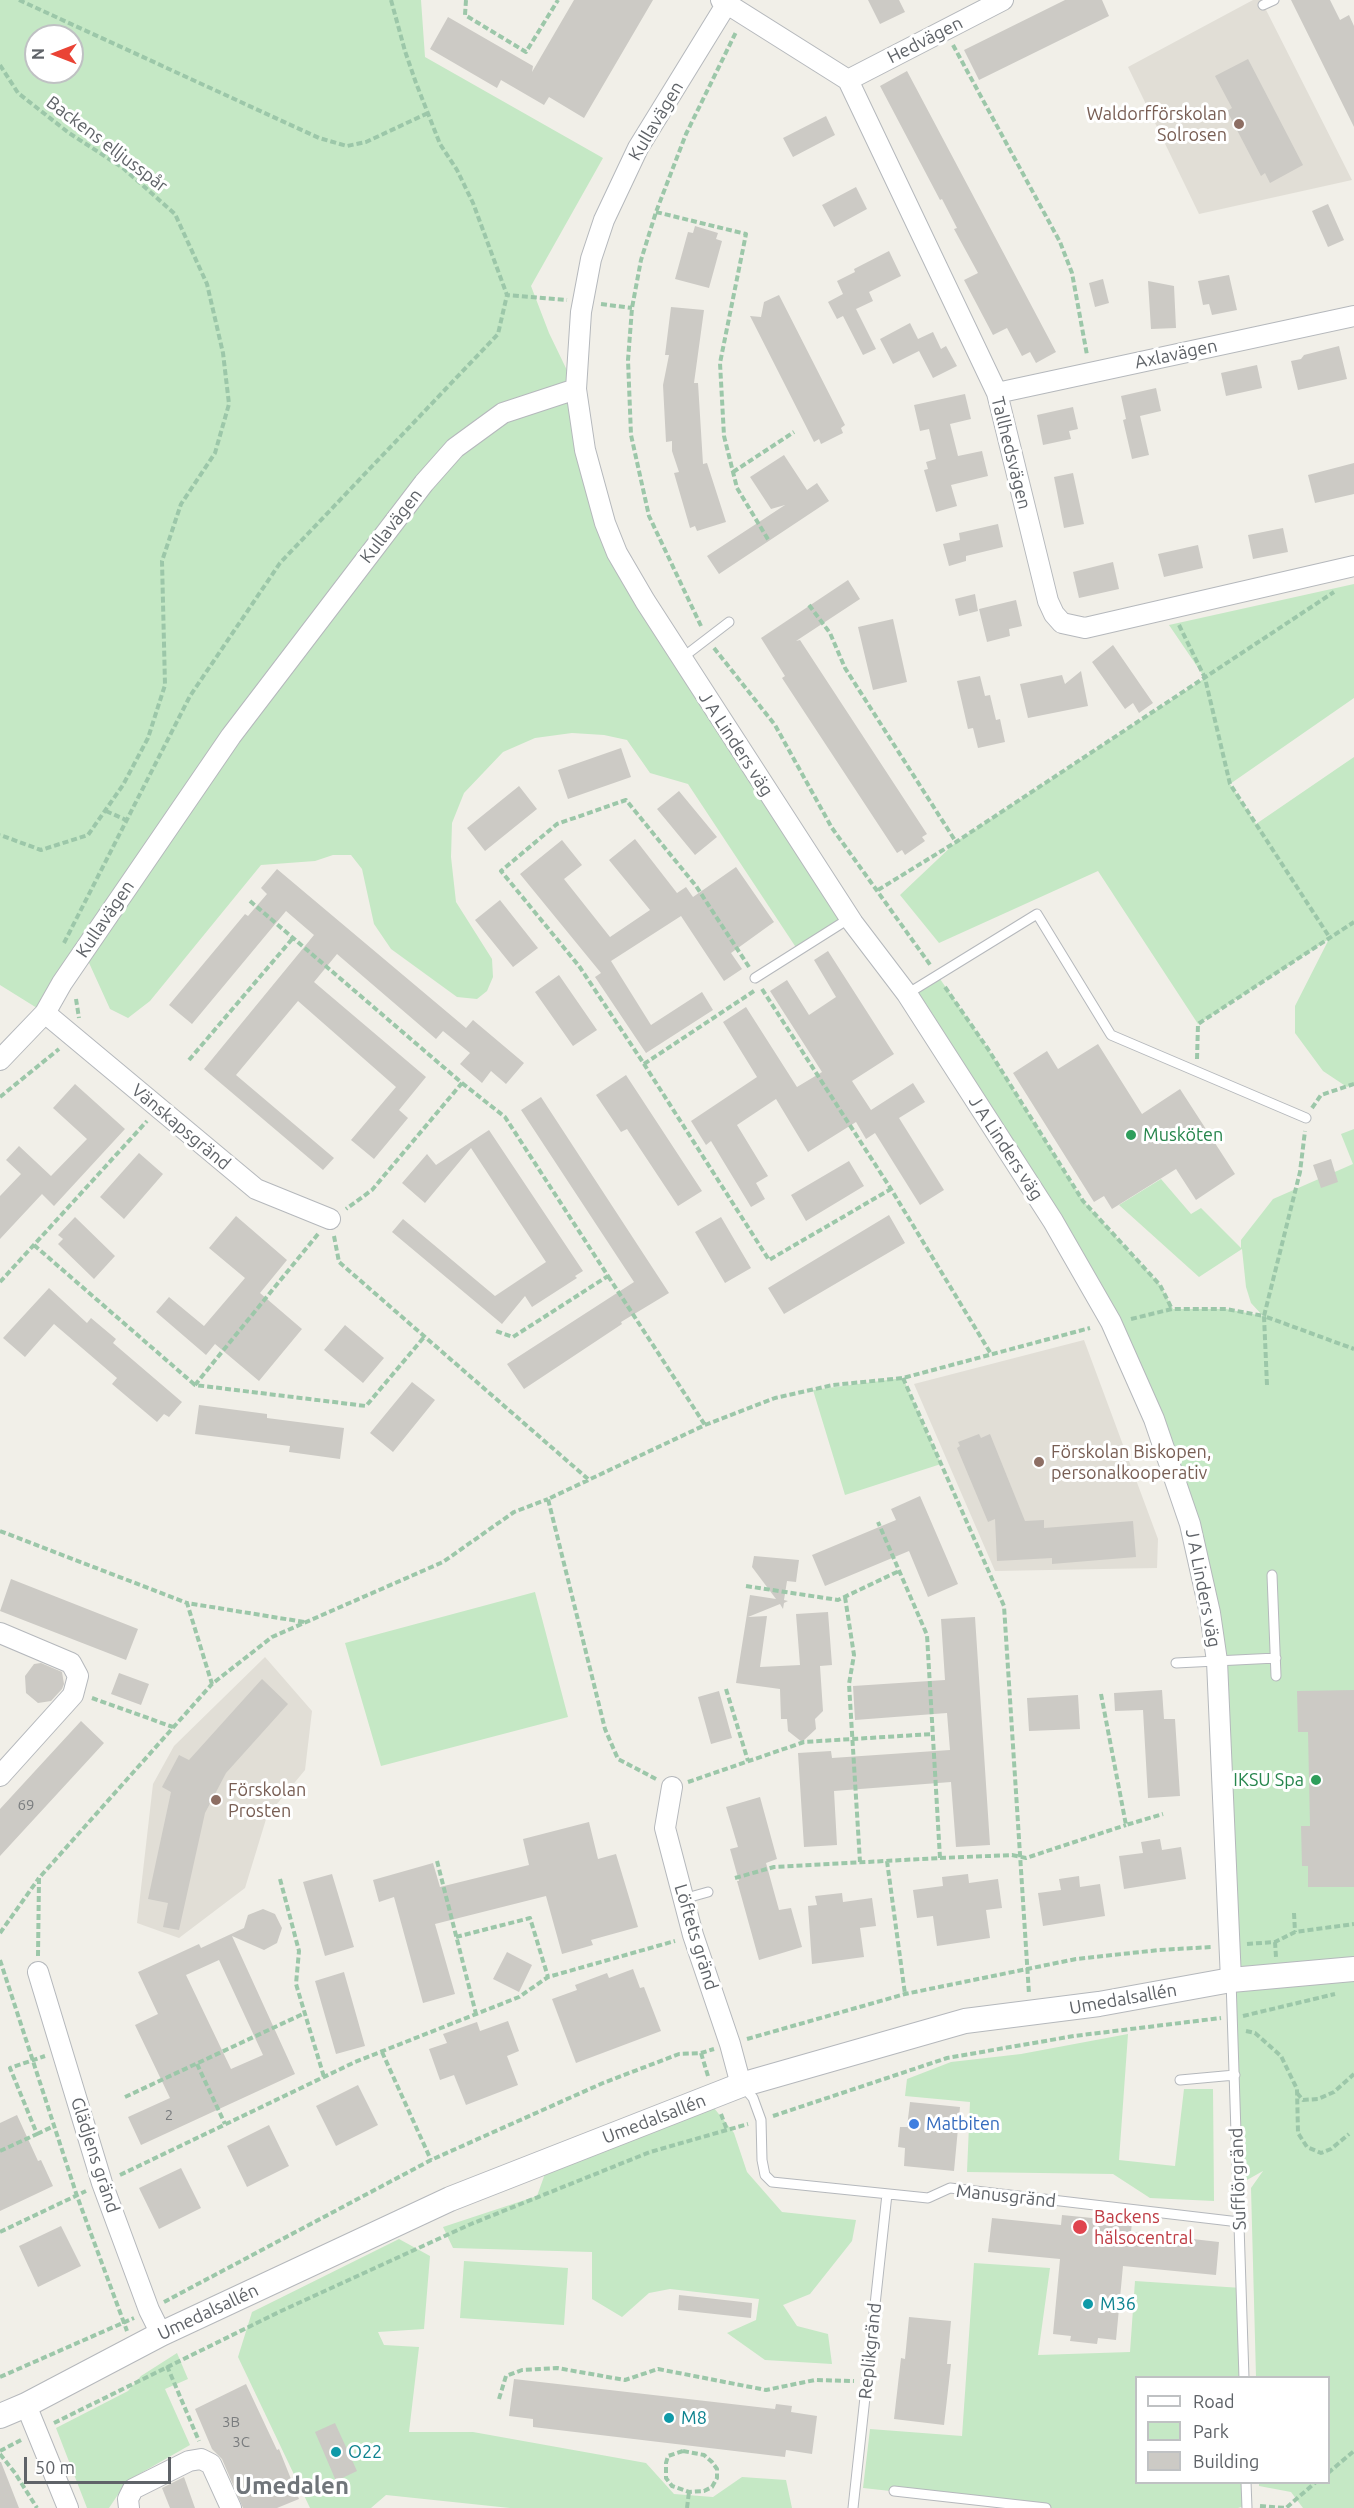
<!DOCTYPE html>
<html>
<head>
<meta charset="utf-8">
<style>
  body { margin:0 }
  #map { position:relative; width:1354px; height:2508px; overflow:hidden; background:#f1efe8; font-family:Ubuntu,sans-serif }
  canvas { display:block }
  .legend { position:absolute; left:1135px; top:2376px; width:195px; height:108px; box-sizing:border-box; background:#fff; border:2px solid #bfc1c3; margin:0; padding:8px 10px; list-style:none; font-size:18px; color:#5f6368 }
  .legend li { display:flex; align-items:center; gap:12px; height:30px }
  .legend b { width:30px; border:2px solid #bfc1c3 }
  .north { position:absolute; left:24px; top:24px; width:60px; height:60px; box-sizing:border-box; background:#fff; border:2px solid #bfc1c3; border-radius:50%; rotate:270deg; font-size:16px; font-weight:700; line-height:24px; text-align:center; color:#5f6368 }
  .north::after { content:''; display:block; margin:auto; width:21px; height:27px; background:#ea4335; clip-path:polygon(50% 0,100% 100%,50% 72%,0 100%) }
  .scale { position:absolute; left:24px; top:2457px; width:147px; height:27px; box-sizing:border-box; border:3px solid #5f6368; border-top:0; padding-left:8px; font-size:18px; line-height:21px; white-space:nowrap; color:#5f6368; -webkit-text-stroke:4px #fff; paint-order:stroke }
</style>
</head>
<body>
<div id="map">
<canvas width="1354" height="2508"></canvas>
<ul class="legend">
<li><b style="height:8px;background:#fff"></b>Road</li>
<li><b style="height:16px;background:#c5e8c5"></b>Park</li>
<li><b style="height:16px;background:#cccac5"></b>Building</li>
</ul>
<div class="north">N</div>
<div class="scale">50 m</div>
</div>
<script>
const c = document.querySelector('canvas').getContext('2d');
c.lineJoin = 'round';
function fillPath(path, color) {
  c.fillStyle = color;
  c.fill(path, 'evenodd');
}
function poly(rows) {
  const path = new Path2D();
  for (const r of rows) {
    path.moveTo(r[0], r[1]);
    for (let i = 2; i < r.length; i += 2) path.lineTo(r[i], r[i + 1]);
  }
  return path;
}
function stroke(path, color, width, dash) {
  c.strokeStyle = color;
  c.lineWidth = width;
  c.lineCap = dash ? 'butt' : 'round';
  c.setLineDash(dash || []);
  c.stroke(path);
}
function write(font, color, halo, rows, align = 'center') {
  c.font = font + ' Ubuntu,sans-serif';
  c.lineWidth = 6;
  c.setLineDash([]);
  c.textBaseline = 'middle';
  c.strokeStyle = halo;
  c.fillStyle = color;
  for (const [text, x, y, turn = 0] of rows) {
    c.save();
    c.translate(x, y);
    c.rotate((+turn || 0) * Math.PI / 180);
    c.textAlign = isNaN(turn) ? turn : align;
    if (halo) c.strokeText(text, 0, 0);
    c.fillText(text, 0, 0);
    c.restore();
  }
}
fillPath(poly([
  [1253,0,1261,0,1352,180,1199,214,1128,67],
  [1084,1340,1158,1539,1157,1568,995,1571,914,1384],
  [265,1657,312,1711,305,1770,267,1816,245,1888,179,1938,137,1923,153,1784,174,1746]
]), '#e1ded6');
fillPath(poly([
  [0,0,421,0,425,57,603,158,531,286,549,333,576,389,605,523,850,918,797,949,688,784,650,773,627,740,604,735,572,733,535,738,503,752,464,793,452,823,451,857,456,902,492,959,493,977,487,991,477,999,457,997,391,949,374,924,362,869,351,855,333,855,315,861,261,865,150,1001,128,1018,110,1009,85,954,45,1013,0,985],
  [36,36,72,36,72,72,36,72],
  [1354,584,1354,698,1230,784,1256,824,1354,757,1354,1084,1347,1087,1323,1071,1295,1033,1295,1006,1329,939,1198,1024,1098,871,939,943,900,895,956,842,1205,678,1169,625],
  [938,976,988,1049,1083,1201,1160,1285,1173,1309,1226,1309,1263,1316,1251,1303,1246,1287,1242,1249,1199,1277,1119,1205,1161,1179,1191,1214,1201,1208,1241,1248,1241,1240,1273,1199,1353,1164,1341,1134,1354,1129,1354,2508,1303,2508,1291,2492,1259,2486,1259,2482,1328,2482,1328,2378,1256,2377,1251,2188,1263,2171,1238,2185,1221,1718,1190,1524,1111,1322,907,994],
  [903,1378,941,1464,845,1495,813,1390],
  [535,1592,568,1717,381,1766,345,1643],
  [1128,2034,1119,2160,1175,2166,1184,2089,1213,2089,1214,2201,1150,2198,1113,2174,967,2172,970,2102,905,2096,907,2079,951,2062,1021,2054],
  [714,2108,734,2133,747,2172,782,2212,856,2220,852,2241,810,2294,783,2305,797,2326,828,2334,832,2364,765,2360,727,2333,756,2320,759,2299,670,2289,649,2293,622,2317,592,2299,592,2252,453,2248,443,2227,537,2196,546,2171],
  [399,2239,430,2256,424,2329,378,2332,384,2345,419,2347,409,2432,473,2432,646,2463,674,2494,713,2497,742,2477,786,2480,792,2508,510,2508,386,2495,371,2508,310,2508,238,2357,252,2312],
  [464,2261,568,2268,564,2325,460,2318],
  [974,2263,1050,2268,1038,2355,1130,2352,1135,2281,1242,2288,1244,2377,1136,2378,1136,2482,1246,2483,1247,2505,1238,2508,1046,2508,863,2488,870,2429,962,2436],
  [177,2353,188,2379,165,2389,190,2445,127,2481,109,2508,87,2508,56,2428,128,2391,141,2376]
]), '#c5e8c5');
fillPath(poly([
  [574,0,653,0,584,118,549,97,544,105,501,80,497,88,430,49,448,17,533,66,532,72],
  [868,0,899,0,905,12,880,24],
  [1065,0,1102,0,1109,16,979,80,964,50],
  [1291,0,1330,0,1340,20,1349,15,1354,26,1354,127],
  [1248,59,1303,165,1270,183,1265,173,1261,176,1227,111,1232,108,1215,76],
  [907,71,1056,352,1036,363,1030,352,1022,356,1007,328,993,335,964,280,978,273,954,229,957,228,942,199,940,200,880,86],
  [826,116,835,135,793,157,783,138],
  [856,187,867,209,834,227,822,205],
  [1328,204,1344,240,1328,247,1312,211],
  [695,226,718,233,716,239,722,241,709,288,675,279,688,232,693,233],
  [889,251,901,276,869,292,873,301,856,309,876,349,863,355,843,316,837,319,828,302,843,294,837,281,855,272,854,269],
  [1229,275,1237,310,1212,315,1209,304,1203,305,1198,281],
  [1103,279,1109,303,1095,307,1089,283],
  [1148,281,1174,286,1176,328,1151,329],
  [779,295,845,425,841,428,843,433,821,444,819,439,814,442,750,316,761,317,764,302],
  [671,307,704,310,694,383,698,383,703,464,707,463,726,522,697,531,695,526,690,528,674,473,679,472,672,451,672,441,666,442,663,385,669,355,665,355],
  [910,323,918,339,933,332,941,349,946,346,957,366,933,378,919,351,893,364,880,339],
  [1339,346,1347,379,1298,390,1291,361,1301,359,1304,355],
  [1257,365,1262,388,1226,396,1221,373],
  [1156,388,1161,411,1140,416,1149,455,1132,459,1123,420,1126,419,1121,396],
  [965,394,971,419,950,424,958,456,982,451,988,476,951,485,957,506,936,512,924,470,928,469,926,462,936,459,929,429,920,431,914,405],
  [1073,407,1078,429,1069,431,1071,439,1043,445,1037,415],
  [784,455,807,490,817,483,829,501,719,574,707,556,785,505,771,509,750,477],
  [1354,463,1354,494,1315,503,1308,475],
  [1073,473,1084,524,1064,528,1054,477],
  [998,524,1003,547,966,556,966,561,949,566,943,544,960,540,959,533],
  [1283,528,1288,552,1253,559,1248,535],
  [1198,545,1203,568,1164,577,1158,554],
  [1113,562,1119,589,1079,598,1073,572],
  [848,580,860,599,796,641,800,640,927,834,922,837,925,841,905,855,902,850,897,853,782,678,785,676,761,638],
  [975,594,978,611,959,616,955,599],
  [1016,600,1022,626,1009,629,1010,636,987,642,979,609],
  [893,619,907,682,873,690,858,627],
  [1113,645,1153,703,1139,713,1133,703,1125,709,1092,662],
  [1081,671,1088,706,1028,718,1020,684,1062,675,1065,684],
  [980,676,985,696,990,695,996,720,1000,719,1005,742,978,748,973,728,968,729,957,681],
  [621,748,631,777,568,799,558,770],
  [519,786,537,809,485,851,467,828],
  [679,791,717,837,695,855,657,809],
  [635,839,677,893,686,887,693,897,736,867,774,922,731,953,742,969,724,981,681,916,611,961,651,1025,702,992,713,1010,646,1053,595,977,601,973,520,874,562,840,582,865,564,879,610,937,650,910,609,860],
  [277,869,466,1028,473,1020,524,1063,506,1084,491,1071,482,1083,460,1064,470,1053,443,1031,436,1039,337,954,314,982,426,1077,399,1110,408,1118,374,1159,351,1140,396,1087,298,1001,236,1075,334,1158,323,1170,204,1069,314,935,286,911,192,1024,169,1005,245,914,248,916,267,894,261,888],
  [500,900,538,948,513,967,475,920],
  [828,951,894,1054,852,1081,871,1110,913,1083,925,1102,899,1118,944,1190,920,1205,875,1133,866,1139,856,1122,808,1152,776,1099,737,1125,768,1176,756,1183,765,1199,751,1207,711,1141,706,1145,691,1121,757,1077,723,1022,746,1007,797,1087,822,1072,770,991,787,980,809,1015,836,997,814,960],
  [559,975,597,1030,573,1046,535,992],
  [1098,1044,1142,1114,1180,1089,1235,1174,1196,1200,1176,1169,1112,1209,1104,1196,1094,1202,1013,1073,1047,1051,1058,1069],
  [626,1075,702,1191,678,1206,627,1129,621,1132,596,1095],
  [75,1084,125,1129,54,1206,42,1194,0,1239,0,1196,21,1174,6,1160,19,1146,51,1176,87,1139,53,1108],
  [541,1097,669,1293,621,1322,622,1324,524,1389,507,1364,634,1282,521,1110],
  [489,1130,583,1271,575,1276,577,1278,532,1307,525,1296,502,1324,392,1232,403,1219,495,1296,546,1262,471,1148,425,1203,402,1183,427,1154,436,1165],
  [139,1153,163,1174,124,1219,100,1197],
  [1331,1159,1338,1182,1321,1188,1313,1165],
  [849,1161,864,1186,806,1221,791,1195],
  [889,1215,905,1243,784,1314,768,1288],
  [236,1216,287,1260,260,1293,302,1329,259,1381,215,1344,206,1355,156,1312,169,1297,204,1326,245,1278,209,1248],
  [75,1217,115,1256,94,1279,58,1244,63,1239,58,1235],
  [721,1217,751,1268,725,1283,695,1232],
  [49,1288,87,1323,91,1318,116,1339,113,1343,182,1402,169,1417,164,1414,157,1422,112,1384,117,1378,54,1324,25,1357,3,1338],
  [345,1325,384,1358,363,1383,324,1350],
  [412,1382,435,1400,393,1452,370,1433],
  [199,1405,267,1414,267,1418,344,1428,340,1459,289,1452,290,1446,195,1434],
  [979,1434,981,1438,990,1434,1025,1521,1044,1520,1044,1528,1133,1521,1136,1557,1052,1564,1052,1558,997,1561,995,1519,988,1522,957,1448,960,1446,958,1442],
  [920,1496,958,1584,928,1597,909,1551,825,1586,812,1555,896,1520,891,1509],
  [754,1556,799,1560,796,1582,787,1581,784,1600,788,1601,784,1603,783,1609,780,1604,748,1617,767,1616,760,1667,800,1665,796,1614,828,1612,832,1665,820,1666,823,1711,815,1719,816,1729,802,1742,788,1731,787,1719,781,1719,780,1689,736,1683,750,1595,776,1599,752,1567],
  [11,1579,138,1629,126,1660,0,1611],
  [975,1617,990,1845,956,1847,951,1782,834,1791,837,1845,804,1847,798,1753,831,1751,832,1758,950,1750,947,1713,855,1720,853,1686,945,1680,941,1619],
  [41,1663,62,1672,64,1684,62,1689,51,1701,38,1703,26,1693,25,1676,34,1664],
  [119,1673,149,1684,141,1705,111,1694],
  [262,1679,288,1704,226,1773,205,1813,179,1930,163,1927,168,1903,148,1899,171,1792,162,1787,179,1755,189,1760],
  [1162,1690,1164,1719,1175,1719,1180,1796,1148,1798,1143,1710,1115,1711,1114,1693],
  [1354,1690,1354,1887,1308,1887,1308,1866,1302,1866,1301,1826,1310,1826,1308,1732,1298,1732,1297,1691],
  [719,1691,732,1738,711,1744,698,1697],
  [1078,1695,1080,1729,1029,1731,1027,1698],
  [81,1721,104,1743,0,1856,0,1809],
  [760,1797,777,1859,766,1863,779,1910,791,1908,802,1947,759,1960,737,1881,739,1881,730,1849,738,1847,726,1807],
  [589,1822,598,1859,616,1854,638,1927,591,1940,593,1945,562,1954,546,1896,435,1924,455,1994,423,2003,394,1897,379,1902,373,1880,433,1863,440,1887,529,1865,523,1839],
  [1160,1839,1162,1850,1181,1847,1186,1879,1124,1889,1119,1856,1143,1853,1141,1842],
  [332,1874,354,1947,325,1956,303,1882],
  [968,1874,969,1883,998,1879,1002,1908,986,1910,990,1938,937,1946,933,1916,917,1918,913,1890,943,1886,942,1877],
  [1079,1876,1080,1887,1100,1884,1105,1916,1043,1926,1038,1893,1061,1890,1059,1879],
  [842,1893,843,1902,872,1898,876,1926,860,1928,864,1957,812,1964,808,1906,817,1905,815,1896],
  [263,1909,275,1914,282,1928,277,1943,264,1950,232,1936,295,2074,141,2145,128,2117,170,2098,135,2025,158,2014,138,1972,199,1944,201,1948,244,1928,248,1915],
  [219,1960,263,2055,231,2069,186,1975],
  [507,1952,532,1965,519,1992,493,1979],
  [633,1969,640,1988,644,1987,661,2031,576,2063,552,1999,577,1990,575,1985,607,1973,609,1978],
  [344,1972,365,2046,336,2054,315,1981],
  [508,2021,519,2051,507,2056,518,2085,466,2105,454,2075,440,2080,429,2049,447,2043,443,2034,477,2022,480,2031],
  [358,2085,378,2125,336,2146,316,2106],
  [910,2102,960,2107,954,2171,904,2166,905,2148,898,2147,900,2127,907,2127],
  [17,2115,38,2161,41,2160,53,2186,0,2211,0,2123],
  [269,2125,289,2166,247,2187,227,2146],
  [181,2168,201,2208,159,2229,139,2188],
  [1062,2215,1132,2222,1131,2232,1219,2242,1216,2275,1123,2266,1116,2340,1098,2338,1097,2344,1070,2341,1071,2336,1053,2334,1060,2259,988,2252,992,2218,1061,2225],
  [61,2226,81,2266,38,2287,19,2246],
  [679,2295,752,2303,751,2318,678,2310],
  [909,2317,951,2321,947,2364,951,2364,944,2425,894,2419,901,2358,905,2359],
  [514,2379,775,2409,776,2404,792,2406,791,2412,817,2416,812,2454,786,2450,785,2457,533,2427,533,2419,509,2416],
  [246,2384,277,2450,279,2449,299,2499,277,2508,243,2508,222,2459,212,2449,195,2409],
  [335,2423,357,2471,336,2481,315,2432],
  [0,2462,1,2462,19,2508,0,2508],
  [184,2477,195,2508,170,2508,162,2488]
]), '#cccac5');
const service = poly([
  [1263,5,1274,0],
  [682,658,729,622],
  [755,978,850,918],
  [907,994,1037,914,1111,1035,1306,1118],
  [1272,1575,1276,1676],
  [1176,1663,1276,1658],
  [683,1899,708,1892],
  [1231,1980,1244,2378],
  [1180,2080,1235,2075],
  [743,2086,753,2098,761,2120,762,2160,765,2175,772,2182,928,2198,950,2188,1239,2222],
  [1246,2482,1247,2508],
  [894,2491,1046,2508],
  [853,2508,887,2194]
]);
const minor = poly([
  [721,0,848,80,997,393,1048,601,1054,614,1062,623,1085,628,1354,566],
  [729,0,638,148,604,220,591,259,581,312,576,389,585,450,605,523,617,553,645,601,853,923,907,994,1053,1221,1111,1322,1154,1419,1190,1524,1210,1613,1217,1661,1231,1980],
  [848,80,1003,0],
  [997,393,1354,316],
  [45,1013,256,1189,330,1219],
  [0,1060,45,1013,62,983,231,736,424,483,455,448,503,413,576,389],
  [0,1633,71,1663,78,1676,73,1695,0,1776],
  [672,1787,665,1828,693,1935,730,2044,741,2085],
  [38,1972,102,2183,149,2310,161,2334],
  [26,2405,68,2508],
  [129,2508,128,2499,133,2489,189,2461,201,2459,211,2464,231,2508]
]);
const tertiary = poly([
  [0,2416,26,2405,161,2334,450,2199,741,2085,965,2021,1099,2004,1231,1980,1354,1969]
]);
stroke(service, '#b5b8bc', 11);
stroke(minor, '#b5b8bc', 22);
stroke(tertiary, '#b5b8bc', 26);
stroke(poly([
  [19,0,319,138,347,146,366,142,428,113],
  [391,0,405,51,416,83,440,144,457,170,473,203,507,295,567,300],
  [466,0,465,15,526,52,558,0],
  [953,45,1060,242,1072,273,1087,355],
  [0,65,18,93,69,133,123,168,175,214,207,284,223,353,229,404,215,453,181,504,162,561,165,685,148,738,123,785,88,835,41,850,0,835],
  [656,212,746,234,720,363,724,436,737,488,769,541],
  [601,304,632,308],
  [733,472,794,432],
  [809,605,830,633,845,668,956,842],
  [1179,625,1205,678,1230,784,1330,938],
  [701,626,649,516,631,435,628,360,632,308,641,260,656,212,686,134,736,32],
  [714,648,775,725,832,828,931,966],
  [106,811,126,820],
  [878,890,956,842,1334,592],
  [250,901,462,1083,372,1190,346,1209],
  [64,943,190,696,280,563,498,334,507,295],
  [749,967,696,886,626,800,557,824,501,871,579,966,644,1064,769,1260,891,1189],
  [945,987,988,1049,1083,1201,1160,1285,1172,1309],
  [762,989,891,1189,991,1354],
  [76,999,79,1018],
  [1197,1059,1198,1024,1354,922],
  [189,1060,293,938],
  [644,1064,754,991],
  [462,1083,505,1117,608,1276,513,1337,496,1331],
  [0,1097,59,1049],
  [1312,1108,1321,1095,1354,1084],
  [318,1234,195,1385,366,1406,425,1336],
  [334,1236,339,1262,588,1479],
  [34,1245,195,1385],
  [608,1276,705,1425],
  [0,1282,147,1121],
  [1131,1319,1172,1309,1226,1309,1264,1316,1300,1172,1305,1131],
  [903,1378,1004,1606,1029,1994],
  [1267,1385,1264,1316,1354,1349],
  [0,1531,187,1603],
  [746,1586,838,1600,899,1571],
  [845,1597,854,1655,849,1684,860,1862],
  [304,1622,187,1603,212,1684,272,1637,443,1562,514,1512,548,1499],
  [726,1689,748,1761],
  [1101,1694,1126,1825,1163,1814],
  [92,1698,173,1727],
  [656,1779,618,1759,605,1729,548,1499,705,1425,775,1398,833,1385,903,1378,1090,1328],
  [688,1782,804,1742,933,1734],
  [940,1858,1012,1855,1026,1858,1126,1825],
  [437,1861,476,2014],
  [887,1861,905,1994],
  [735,1878,774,1867,940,1858,927,1635,878,1522],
  [280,1879,299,1951,296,1984,324,2077],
  [1294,1913,1295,1932],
  [0,1933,39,1878],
  [456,1937,530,1918,548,1977],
  [1275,1942,1276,1957],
  [1247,1944,1275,1942,1295,1932,1354,1924],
  [38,1956,39,1878,212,1684],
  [0,1960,77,2196,127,2331],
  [1243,2016,1335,1994],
  [1246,2031,1255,2033,1281,2056,1297,2089,1298,2133,1307,2147,1321,2153,1331,2149,1349,2134],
  [747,2039,905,1994,1076,1959,1159,1950,1212,1947],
  [382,2052,431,2160],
  [701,2053,708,2076],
  [197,2064,225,2124],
  [1297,2093,1303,2100,1318,2099,1334,2092,1354,2074],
  [125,2097,305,2013],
  [721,2114,727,2130],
  [773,2116,947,2058,1074,2036,1221,2018],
  [37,2134,54,2126],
  [0,2151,37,2134,10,2068,45,2056],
  [120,2175,355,2062,519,1997,548,1977,675,1941],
  [0,2232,86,2191],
  [164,2302,431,2160,603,2083,679,2054,701,2053,714,2049],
  [167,2366,199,2441],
  [0,2377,134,2318],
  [499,2399,506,2376,522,2370,557,2368,625,2380,658,2369,766,2390,815,2380,854,2381],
  [54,2423,279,2312,471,2224,650,2152,748,2124],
  [0,2451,21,2440],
  [683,2451,704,2455,712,2462,717,2469,717,2478,712,2487,704,2491,689,2492,672,2486,666,2478,666,2463,668,2456,683,2451],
  [0,2454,15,2473,37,2508],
  [1328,2473,1354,2451],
  [1260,2506,1286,2508,1316,2482],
  [687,2508,689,2492]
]), '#9cc7a9', 4, [6, 3]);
stroke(service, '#fff', 9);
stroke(minor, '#fff', 20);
stroke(tertiary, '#fff', 24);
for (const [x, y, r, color] of [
  [1239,124,6,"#8d6e63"],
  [1131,1135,6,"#2e9e5b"],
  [1039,1462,6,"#8d6e63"],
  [1316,1780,6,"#2e9e5b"],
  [216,1800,6,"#8d6e63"],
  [914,2124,6,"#3f7fe0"],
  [1080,2227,8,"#e0444e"],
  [1088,2304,6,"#0f9aa8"],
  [669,2418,6,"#0f9aa8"],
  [336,2452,6,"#0f9aa8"]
]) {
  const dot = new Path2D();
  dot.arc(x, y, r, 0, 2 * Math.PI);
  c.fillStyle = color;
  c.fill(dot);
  stroke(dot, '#fff', 2);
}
write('15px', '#7a7d7f', null, [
  ["69",26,1805],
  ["2",169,2115],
  ["3B",231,2422],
  ["3C",241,2442]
]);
write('18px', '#5f6368', '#fff', [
  ["Hedvägen",925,40,-27],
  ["Kullavägen",656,121,-59],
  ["Backens elljusspår",107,144,37],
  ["Axlavägen",1176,354,-12],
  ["Tallhedsvägen",1011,453,76],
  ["Kullavägen",391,526,-52],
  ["J A Linders väg",736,744,57],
  ["Kullavägen",105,919,-56],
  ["Vänskapsgränd",181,1127,40],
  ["J A Linders väg",1006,1148,57],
  ["J A Linders väg",1203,1588,79],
  ["Löftets gränd",696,1937,73],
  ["Umedalsallén",1123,1999,-10],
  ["Umedalsallén",654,2119,-21],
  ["Glädjens gränd",95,2155,72],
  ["Sufflörgränd",1238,2179,-92],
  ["Manusgränd",1006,2196,6],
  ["Umedalsallén",208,2312,-25],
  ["Replikgränd",870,2351,-84]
]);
write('18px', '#785e54', '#fff', [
  ["Waldorfförskolan",1227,114,"right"],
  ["Solrosen",1227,135,"right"],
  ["Förskolan Biskopen,",1051,1452],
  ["personalkooperativ",1051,1473],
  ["Förskolan",228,1790],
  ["Prosten",228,1811]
], 'left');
write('18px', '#27864d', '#fff', [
  ["Musköten",1143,1135],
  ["IKSU Spa",1304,1780,"right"]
], 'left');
write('18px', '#366cbe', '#fff', [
  ["Matbiten",926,2124]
], 'left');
write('18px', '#be3a42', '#fff', [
  ["Backens",1094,2217],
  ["hälsocentral",1094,2238]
], 'left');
write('18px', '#0d838f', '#fff', [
  ["M36",1100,2304],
  ["M8",681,2418],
  ["O22",348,2452]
], 'left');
write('bold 24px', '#70757a', '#fff', [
  ["Umedalen",292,2486]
]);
</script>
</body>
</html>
